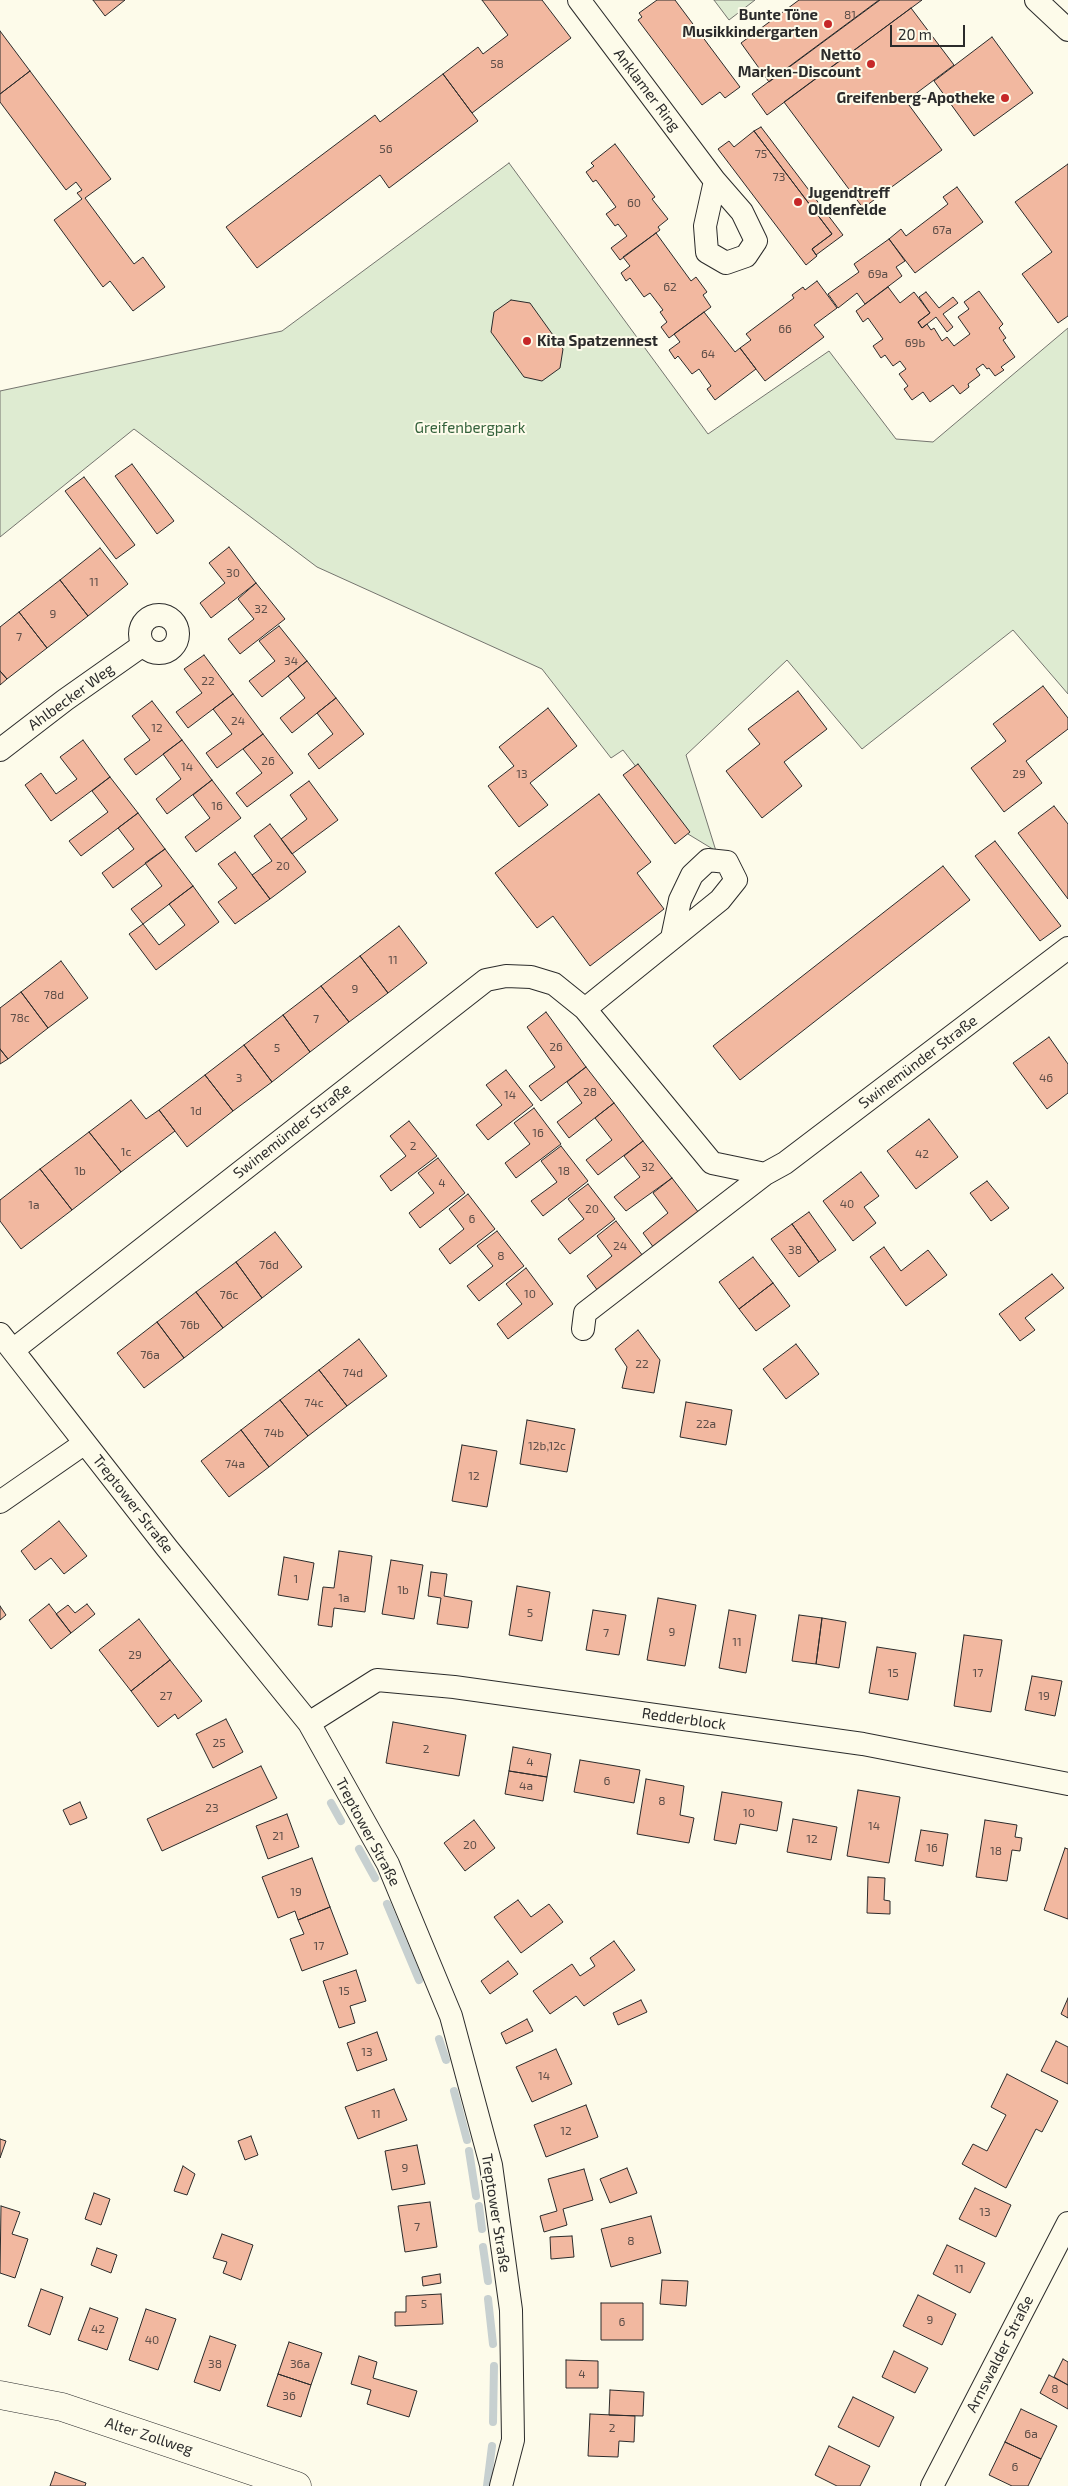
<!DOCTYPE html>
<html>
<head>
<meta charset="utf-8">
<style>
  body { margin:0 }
  #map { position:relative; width:1068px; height:2486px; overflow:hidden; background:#fdfbea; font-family:"Exo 2",sans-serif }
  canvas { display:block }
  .scale { position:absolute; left:890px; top:25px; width:75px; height:22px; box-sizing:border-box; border:2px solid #2b2b2b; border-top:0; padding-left:6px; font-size:15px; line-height:18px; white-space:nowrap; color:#2b2b2b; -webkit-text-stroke:4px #fdfbea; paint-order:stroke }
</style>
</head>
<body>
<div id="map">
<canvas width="1068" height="2486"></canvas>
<div class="scale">20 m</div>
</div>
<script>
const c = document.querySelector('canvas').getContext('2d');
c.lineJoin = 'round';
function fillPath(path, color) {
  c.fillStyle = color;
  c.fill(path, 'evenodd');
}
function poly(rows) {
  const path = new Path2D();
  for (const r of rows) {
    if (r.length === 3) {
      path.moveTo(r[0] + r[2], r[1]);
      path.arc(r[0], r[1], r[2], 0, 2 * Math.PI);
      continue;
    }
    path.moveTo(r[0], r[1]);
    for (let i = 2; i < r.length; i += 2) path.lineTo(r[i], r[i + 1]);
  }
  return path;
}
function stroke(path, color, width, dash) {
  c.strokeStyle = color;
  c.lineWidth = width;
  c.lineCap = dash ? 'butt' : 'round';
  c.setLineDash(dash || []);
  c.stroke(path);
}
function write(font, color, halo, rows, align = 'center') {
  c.font = font + ' "Exo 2",sans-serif';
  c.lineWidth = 4;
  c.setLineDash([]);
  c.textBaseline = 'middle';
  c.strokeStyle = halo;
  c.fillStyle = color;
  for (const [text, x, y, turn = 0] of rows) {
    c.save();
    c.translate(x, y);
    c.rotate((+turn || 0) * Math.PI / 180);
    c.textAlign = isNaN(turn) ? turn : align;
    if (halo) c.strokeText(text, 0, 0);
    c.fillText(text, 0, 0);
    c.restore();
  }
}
const green = poly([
  [714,0,755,0,729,20,714,0],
  [509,163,708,434,829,351,896,439,933,442,1068,328,1068,694,1013,630,862,749,787,660,686,755,716,851,688,834,623,750,611,758,542,669,317,567,134,429,0,537,0,391,282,331,509,163]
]);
fillPath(green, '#deebd1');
stroke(green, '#74746e', 1);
stroke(poly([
  [331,1803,341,1821],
  [359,1849,375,1878],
  [387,1904,419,1980],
  [439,2039,446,2060],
  [454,2091,467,2140],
  [469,2151,476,2196],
  [479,2206,482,2229],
  [483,2247,488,2281],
  [488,2299,493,2344],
  [493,2422,494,2366],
  [487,2486,492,2446]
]), '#c7d0d0', 8);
const building = poly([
  [93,0,125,0,105,16,93,0],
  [482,0,542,0,571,38,472,113,443,74,478,47,483,54,508,35,482,0],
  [657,0,675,0,740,87,725,98,720,92,702,105,638,20,642,17,639,13,657,0],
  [799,0,880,0,769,82,741,43,799,0],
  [879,0,922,0,767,115,752,94,879,0],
  [911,8,954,65,906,101,942,150,863,208,784,102,911,8],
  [0,31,30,71,0,94,0,31],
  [992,37,1033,93,974,136,934,81,992,37],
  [30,71,111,179,85,198,134,264,143,257,165,287,133,311,110,281,103,287,54,220,82,199,77,193,82,190,76,182,66,190,0,102,0,94,30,71],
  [443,74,478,121,389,188,380,175,257,268,226,227,375,115,380,122,443,74],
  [761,127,843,235,816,255,812,249,832,234,754,131,761,127],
  [754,131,832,234,812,249,817,256,806,265,718,149,729,141,734,147,754,131],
  [615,144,655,197,652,199,668,219,658,227,660,230,620,260,611,248,627,236,618,224,615,226,606,214,616,207,596,180,593,182,586,172,594,166,591,163,615,144],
  [1068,164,1068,316,1058,323,1022,274,1052,252,1015,202,1068,164],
  [957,187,983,222,915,273,889,239,901,229,906,236,948,204,943,197,957,187],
  [656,233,691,281,696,277,707,292,703,295,711,307,669,338,661,327,667,322,660,312,663,310,650,293,644,297,630,278,626,281,621,273,630,266,623,257,656,233],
  [889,239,905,261,896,267,902,276,865,304,857,293,838,308,828,294,859,272,854,264,889,239],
  [817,281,837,308,814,325,824,337,765,381,740,348,751,340,746,334,794,298,792,295,803,287,805,290,817,281],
  [888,287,900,303,914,292,930,313,918,322,922,328,927,324,931,330,934,328,942,341,947,337,954,346,970,334,958,317,969,309,964,302,979,291,1003,324,999,328,1006,338,1003,340,1015,357,1001,367,1004,370,995,376,989,368,987,369,983,364,976,369,980,375,968,384,969,387,960,394,953,385,930,402,923,392,912,400,904,389,908,386,899,374,906,369,900,361,893,366,885,355,881,358,873,346,883,339,868,318,863,322,856,311,888,287],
  [926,292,939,308,953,297,958,303,943,314,953,327,947,332,936,317,922,328,918,322,930,313,919,297,926,292],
  [511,300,530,303,563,349,560,368,542,381,524,377,491,332,494,312,511,300],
  [704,312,735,352,740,348,756,369,715,400,707,389,711,386,699,369,692,374,678,356,675,359,669,350,680,342,674,334,704,312],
  [132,464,174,521,157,534,115,476,132,464],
  [84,477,135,545,116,559,65,491,84,477],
  [229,547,256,583,211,618,200,603,225,583,209,563,229,547],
  [100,548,128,584,88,616,60,580,100,548],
  [60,580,88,616,47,648,19,612,60,580],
  [256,583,285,619,240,654,228,639,254,619,238,599,256,583],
  [19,612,47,648,7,679,0,671,0,627,19,612],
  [279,626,307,661,262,697,249,681,275,661,259,641,279,626],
  [204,655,233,694,188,728,176,712,202,693,184,669,204,655],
  [307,661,336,698,292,733,280,718,305,698,288,676,307,661],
  [0,671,7,679,0,685,0,671],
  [1043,686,1068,718,1068,729,1026,761,1042,783,1004,812,971,768,1006,741,993,724,1043,686],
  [798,691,827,729,784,762,802,786,762,818,726,771,760,744,748,729,798,691],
  [233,694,263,734,217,768,206,753,232,734,213,709,233,694],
  [336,698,364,734,319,769,308,754,333,734,317,713,336,698],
  [152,701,182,740,136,775,124,759,150,740,132,716,152,701],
  [548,708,577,746,530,783,548,805,519,827,488,786,514,766,499,747,548,708],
  [263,734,293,773,247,807,236,793,262,773,243,749,263,734],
  [83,740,110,777,51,821,25,785,41,773,56,794,77,779,60,757,83,740],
  [182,740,212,780,167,814,156,799,181,779,163,754,182,740],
  [638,764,690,832,675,844,623,775,638,764],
  [110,777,138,813,81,856,69,841,108,812,92,791,110,777],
  [212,780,241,818,196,852,185,837,210,818,193,795,212,780],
  [309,781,338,820,292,854,281,839,307,819,290,795,309,781],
  [599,794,651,862,637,873,664,909,590,966,553,916,537,928,495,873,599,794],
  [1054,806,1068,824,1068,899,1018,833,1054,806],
  [138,813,165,849,113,888,102,873,134,849,118,828,138,813],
  [270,824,306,872,270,899,252,875,272,861,254,836,270,824],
  [995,841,1061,926,1040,941,975,856,995,841],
  [165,849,193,886,143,924,131,909,162,886,145,863,165,849],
  [235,852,270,899,235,924,218,902,237,888,218,864,235,852],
  [943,866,970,900,740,1080,713,1046,943,866],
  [193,886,219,922,156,970,129,934,143,924,159,945,185,925,169,904,193,886],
  [399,926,427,963,388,993,360,956,399,926],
  [360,956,388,993,349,1022,321,986,360,956],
  [61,961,88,998,48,1028,21,992,61,961],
  [321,986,349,1022,310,1052,283,1015,321,986],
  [21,992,48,1028,8,1059,0,1049,0,1008,21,992],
  [546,1012,586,1067,541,1101,529,1086,555,1067,527,1027,546,1012],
  [283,1015,310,1052,272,1082,244,1045,283,1015],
  [1049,1037,1068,1064,1068,1093,1047,1109,1013,1063,1049,1037],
  [244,1045,272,1082,233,1111,205,1075,244,1045],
  [0,1049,8,1059,0,1064,0,1049],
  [586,1067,614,1103,569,1138,557,1122,582,1103,567,1082,586,1067],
  [506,1070,533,1105,488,1140,476,1125,502,1105,486,1085,506,1070],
  [205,1075,233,1111,187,1147,159,1110,205,1075],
  [131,1100,146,1119,159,1110,175,1131,121,1172,89,1132,131,1100],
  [614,1103,643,1141,598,1175,586,1160,612,1140,595,1118,614,1103],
  [534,1108,561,1144,516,1178,505,1163,530,1144,514,1123,534,1108],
  [929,1119,958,1157,916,1189,887,1151,929,1119],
  [409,1121,437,1156,391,1191,380,1176,406,1156,390,1136,409,1121],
  [89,1132,121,1172,72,1210,40,1169,89,1132],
  [643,1141,672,1178,626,1211,614,1197,640,1177,624,1156,643,1141],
  [561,1146,588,1181,543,1216,531,1201,557,1182,541,1161,561,1146],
  [438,1158,465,1193,420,1228,409,1213,434,1193,418,1173,438,1158],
  [40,1169,72,1210,21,1249,0,1221,0,1200,40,1169],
  [861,1172,879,1196,864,1207,876,1223,853,1241,823,1201,861,1172],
  [672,1178,699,1213,654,1248,643,1233,668,1213,653,1193,672,1178],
  [987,1181,1009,1208,991,1221,970,1193,987,1181],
  [588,1184,615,1219,570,1254,558,1239,584,1219,568,1199,588,1184],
  [468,1194,495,1229,450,1264,439,1249,464,1229,449,1209,468,1194],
  [809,1212,836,1250,819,1262,792,1224,809,1212],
  [616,1221,643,1256,598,1291,587,1276,612,1256,597,1236,616,1221],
  [792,1224,819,1262,799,1277,771,1239,792,1224],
  [497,1231,524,1266,479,1301,467,1286,493,1266,477,1246,497,1231],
  [275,1232,302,1267,262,1298,236,1262,275,1232],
  [884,1247,901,1271,928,1250,947,1275,906,1306,870,1257,884,1247],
  [753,1257,773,1283,739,1309,719,1282,753,1257],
  [236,1262,262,1298,223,1328,196,1292,236,1262],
  [526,1268,553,1304,508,1339,497,1324,522,1304,506,1284,526,1268],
  [1052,1274,1064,1288,1025,1318,1035,1330,1020,1341,999,1314,1052,1274],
  [773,1283,790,1306,756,1331,739,1309,773,1283],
  [196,1292,223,1328,184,1358,157,1322,196,1292],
  [157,1322,184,1358,144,1388,117,1353,157,1322],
  [638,1330,660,1360,654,1393,622,1388,627,1367,615,1349,638,1330],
  [359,1339,387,1376,347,1406,319,1370,359,1339],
  [796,1344,819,1374,786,1399,763,1369,796,1344],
  [319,1370,347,1406,308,1436,280,1400,319,1370],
  [280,1400,308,1436,269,1467,241,1430,280,1400],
  [686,1402,732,1410,726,1445,680,1437,686,1402],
  [527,1420,575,1429,567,1472,520,1464,527,1420],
  [241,1430,269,1467,229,1497,201,1461,241,1430],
  [462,1445,497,1451,487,1507,452,1501,462,1445],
  [59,1521,87,1556,64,1574,51,1558,35,1570,21,1551,59,1521],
  [339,1551,372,1556,365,1612,334,1608,332,1627,318,1625,323,1587,334,1588,339,1551],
  [284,1557,314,1563,308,1600,278,1595,284,1557],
  [391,1560,423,1565,414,1619,382,1614,391,1560],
  [431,1572,447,1574,444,1596,472,1601,468,1628,437,1624,441,1598,428,1596,431,1572],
  [517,1586,550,1592,542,1641,509,1635,517,1586],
  [658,1598,696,1605,685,1666,647,1660,658,1598],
  [49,1604,71,1633,51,1649,29,1620,49,1604],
  [87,1604,95,1614,71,1633,56,1614,68,1605,75,1613,87,1604],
  [0,1606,6,1615,0,1620,0,1606],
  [593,1610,626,1615,619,1655,586,1650,593,1610],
  [729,1610,756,1615,746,1673,719,1668,729,1610],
  [799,1615,822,1618,816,1664,792,1661,799,1615],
  [822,1618,846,1622,839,1668,816,1664,822,1618],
  [139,1619,170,1660,131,1691,99,1650,139,1619],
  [964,1635,1002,1640,991,1712,954,1706,964,1635],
  [877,1647,916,1653,908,1700,869,1693,877,1647],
  [170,1660,202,1701,178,1719,175,1714,158,1727,131,1691,170,1660],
  [1032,1676,1062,1681,1055,1716,1025,1710,1032,1676],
  [226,1719,243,1752,213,1768,196,1734,226,1719],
  [393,1722,466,1735,459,1776,386,1763,393,1722],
  [513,1747,551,1754,547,1777,509,1771,513,1747],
  [580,1760,640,1770,634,1803,574,1792,580,1760],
  [261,1766,277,1798,162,1851,147,1819,261,1766],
  [509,1771,547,1777,543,1801,505,1794,509,1771],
  [646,1779,684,1786,680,1815,694,1818,689,1843,637,1834,646,1779],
  [858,1790,900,1797,889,1863,847,1856,858,1790],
  [722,1792,782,1802,777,1831,740,1824,736,1844,714,1840,722,1792],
  [80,1802,87,1818,70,1825,63,1810,80,1802],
  [287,1814,299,1847,268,1859,256,1826,287,1814],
  [793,1819,837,1827,831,1860,787,1852,793,1819],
  [474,1820,495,1848,465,1871,444,1843,474,1820],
  [985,1820,1017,1825,1015,1837,1022,1838,1020,1851,1012,1850,1007,1881,976,1877,985,1820],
  [921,1830,948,1834,943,1866,915,1861,921,1830],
  [1065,1848,1068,1849,1068,1919,1044,1910,1065,1848],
  [312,1858,330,1907,298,1920,295,1911,278,1918,262,1877,312,1858],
  [868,1877,885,1878,884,1900,890,1901,890,1914,867,1913,868,1877],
  [518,1900,531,1917,549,1904,563,1922,521,1953,494,1917,518,1900],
  [330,1907,348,1954,302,1971,290,1939,304,1934,298,1920,330,1907],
  [614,1941,635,1970,584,2006,576,1996,550,2014,533,1991,572,1964,580,1976,595,1966,590,1958,614,1941],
  [508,1961,518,1974,490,1994,481,1981,508,1961],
  [356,1970,366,2001,350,2006,355,2023,339,2028,323,1981,356,1970],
  [1068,1998,1068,2018,1061,2014,1068,1998],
  [641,2000,647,2012,618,2025,613,2013,641,2000],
  [527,2019,533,2031,506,2044,501,2033,527,2019],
  [377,2032,387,2060,357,2071,347,2043,377,2032],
  [1056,2041,1068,2047,1068,2084,1041,2071,1056,2041],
  [556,2049,572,2084,532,2102,516,2067,556,2049],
  [1007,2074,1058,2101,1042,2132,1036,2129,1006,2188,962,2164,973,2144,987,2151,1006,2115,991,2107,1007,2074],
  [394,2089,407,2120,358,2139,345,2107,394,2089],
  [586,2105,598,2137,546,2157,534,2125,586,2105],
  [251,2136,258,2155,245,2160,238,2141,251,2136],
  [0,2139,6,2141,0,2158,0,2139],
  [417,2145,425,2184,392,2190,385,2151,417,2145],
  [183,2166,195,2174,187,2195,174,2191,183,2166],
  [627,2168,637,2193,610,2203,600,2179,627,2168],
  [584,2169,593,2200,563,2209,567,2225,544,2232,540,2216,557,2211,548,2179,584,2169],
  [975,2188,1011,2205,996,2237,959,2219,975,2188],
  [94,2193,110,2199,101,2225,85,2219,94,2193],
  [430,2202,437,2247,405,2252,398,2206,430,2202],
  [1,2206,20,2212,12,2234,28,2239,15,2278,0,2273,1,2206],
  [651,2216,661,2253,611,2267,601,2229,651,2216],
  [222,2234,253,2245,241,2280,223,2273,227,2262,213,2258,222,2234],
  [572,2236,574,2257,551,2259,550,2237,572,2236],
  [947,2245,985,2263,970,2293,933,2274,947,2245],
  [97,2248,117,2255,111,2273,91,2265,97,2248],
  [440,2274,441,2283,423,2286,422,2277,440,2274],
  [662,2280,688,2281,686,2306,660,2304,662,2280],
  [41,2289,63,2297,50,2335,28,2326,41,2289],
  [441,2294,443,2324,395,2326,395,2312,406,2312,406,2296,441,2294],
  [918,2295,956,2314,942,2345,903,2326,918,2295],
  [601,2303,643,2303,643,2340,601,2340,601,2303],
  [90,2308,118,2318,107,2350,78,2340,90,2308],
  [146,2309,176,2319,158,2370,129,2360,146,2309],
  [210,2336,236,2345,220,2391,194,2382,210,2336],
  [289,2342,322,2353,311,2385,278,2374,289,2342],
  [894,2351,928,2368,915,2393,882,2377,894,2351],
  [359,2356,377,2362,373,2378,417,2391,409,2417,367,2404,371,2390,351,2384,359,2356],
  [1063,2359,1068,2362,1068,2385,1054,2377,1063,2359],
  [566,2360,598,2361,598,2388,566,2388,566,2360],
  [278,2374,311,2385,301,2417,267,2406,278,2374],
  [1049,2375,1068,2385,1068,2409,1040,2393,1049,2375],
  [610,2390,644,2392,643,2416,609,2415,610,2390],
  [853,2397,894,2417,879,2447,838,2427,853,2397],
  [1021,2409,1057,2426,1041,2459,1005,2442,1021,2409],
  [590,2414,635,2416,634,2442,619,2441,618,2457,588,2456,590,2414],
  [1005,2442,1041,2459,1028,2486,1012,2486,989,2475,1005,2442],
  [829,2446,870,2466,860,2486,837,2486,815,2475,829,2446],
  [55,2472,86,2483,85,2486,50,2486,55,2472]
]);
fillPath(building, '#f2b8a0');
stroke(building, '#2b2b2b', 1);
const street = poly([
  [579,0,715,181,742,212,756,241,746,256,726,263,707,252,705,226,715,181],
  [1036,0,1068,30],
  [159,634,19],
  [0,750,65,700,143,645],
  [585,1009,720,900,736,880,727,862,708,860,692,875,680,900,672,938],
  [583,1329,585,1313,765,1174],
  [0,1334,167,1548,309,1723,388,1864,451,2016,491,2165,511,2310,513,2440,501,2486],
  [13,1350,486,980,506,976,531,977,554,984,585,1009,712,1163,765,1174,785,1163,1068,948],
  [0,1502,85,1443],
  [309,1723,377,1680,454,1687,863,1744,1068,1784],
  [932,2486,1068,2223]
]);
const secondary = poly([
  [0,2395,62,2407,297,2486]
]);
stroke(street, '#2b2b2b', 24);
stroke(secondary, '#2b2b2b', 29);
stroke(street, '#fdfbea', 22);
stroke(secondary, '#fdfbea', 28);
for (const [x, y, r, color] of [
  [828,24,5,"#c62828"],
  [871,64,5,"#c62828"],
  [1005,98,5,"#c62828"],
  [798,202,5,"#c62828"],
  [527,341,5,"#c62828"]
]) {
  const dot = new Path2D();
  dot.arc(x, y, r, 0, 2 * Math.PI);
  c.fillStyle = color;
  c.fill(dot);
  stroke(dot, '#fdfbea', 2);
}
write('12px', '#5d4e48', null, [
  ["81",850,15],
  ["58",497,64],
  ["56",386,149],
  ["75",761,154],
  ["73",779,177],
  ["60",634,203],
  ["67a",942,230],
  ["69a",878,274],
  ["62",670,287],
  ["66",785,329],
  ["69b",915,343],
  ["64",708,354],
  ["30",233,573],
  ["11",94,582],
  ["32",261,609],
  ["9",53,614],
  ["7",19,637],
  ["34",291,661],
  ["22",208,681],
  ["24",238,721],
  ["12",157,728],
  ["26",268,761],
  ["14",187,767],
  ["13",522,774],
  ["29",1019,774],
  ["16",217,806],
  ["20",283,866],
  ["11",393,960],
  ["9",355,989],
  ["78d",54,995],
  ["78c",20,1018],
  ["7",316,1019],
  ["26",556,1047],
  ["5",277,1048],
  ["3",239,1078],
  ["46",1046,1078],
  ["28",590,1092],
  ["14",510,1095],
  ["1d",196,1111],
  ["16",538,1133],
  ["2",413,1146],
  ["1c",126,1152],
  ["42",922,1154],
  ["32",648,1167],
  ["1b",80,1171],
  ["18",564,1171],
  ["4",442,1183],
  ["40",847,1204],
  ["1a",34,1205],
  ["20",592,1209],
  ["6",472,1219],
  ["24",620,1246],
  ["38",795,1250],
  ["8",501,1256],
  ["76d",269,1265],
  ["10",530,1294],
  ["76c",229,1295],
  ["76b",190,1325],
  ["76a",150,1355],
  ["22",642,1364],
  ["74d",353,1373],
  ["74c",314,1403],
  ["22a",706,1424],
  ["74b",274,1433],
  ["12b,12c",547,1446],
  ["74a",235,1464],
  ["12",474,1476],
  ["1",296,1579],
  ["1b",403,1590],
  ["1a",344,1598],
  ["5",530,1613],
  ["9",672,1632],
  ["7",606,1633],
  ["11",737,1642],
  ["29",135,1655],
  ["15",893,1673],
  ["17",978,1673],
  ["27",166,1696],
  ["19",1044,1696],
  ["25",219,1743],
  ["2",426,1749],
  ["4",530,1762],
  ["6",607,1781],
  ["4a",526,1786],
  ["8",662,1801],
  ["23",212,1808],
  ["10",749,1813],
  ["14",874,1826],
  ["21",278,1836],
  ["12",812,1839],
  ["20",470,1845],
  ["16",932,1848],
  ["18",996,1851],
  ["19",296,1892],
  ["17",319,1946],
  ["15",344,1991],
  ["13",367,2052],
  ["14",544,2076],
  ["11",376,2114],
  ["12",566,2131],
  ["9",405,2168],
  ["13",985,2212],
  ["7",417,2227],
  ["8",631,2241],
  ["11",959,2269],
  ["5",424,2304],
  ["9",930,2320],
  ["6",622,2322],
  ["42",98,2329],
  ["40",152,2340],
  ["38",215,2364],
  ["36a",300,2364],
  ["4",582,2374],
  ["8",1055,2389],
  ["36",289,2396],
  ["2",612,2428],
  ["6a",1031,2434],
  ["6",1015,2467]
]);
write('bold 15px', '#2b2b2b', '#fdfbea', [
  ["Bunte Töne",818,15],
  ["Musikkindergarten",818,32],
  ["Netto",861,55],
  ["Marken-Discount",861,72],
  ["Greifenberg-Apotheke",995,98],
  ["Jugendtreff",808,193,"left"],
  ["Oldenfelde",808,210,"left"],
  ["Kita Spatzennest",537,341,"left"]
], 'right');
write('15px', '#2b2b2b', '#fdfbea', [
  ["Anklamer Ring",647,90,53],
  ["Ahlbecker Weg",71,697,-36],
  ["Swinemünder Straße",918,1062,-37],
  ["Swinemünder Straße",292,1131,-38],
  ["Treptower Straße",133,1504,52],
  ["Redderblock",684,1719,8],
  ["Treptower Straße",368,1832,62],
  ["Treptower Straße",496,2213,81],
  ["Arnswalder Straße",1000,2354,-63],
  ["Alter Zollweg",149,2436,18]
]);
write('15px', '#34623c', '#fdfbea', [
  ["Greifenbergpark",470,428]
]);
</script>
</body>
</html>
